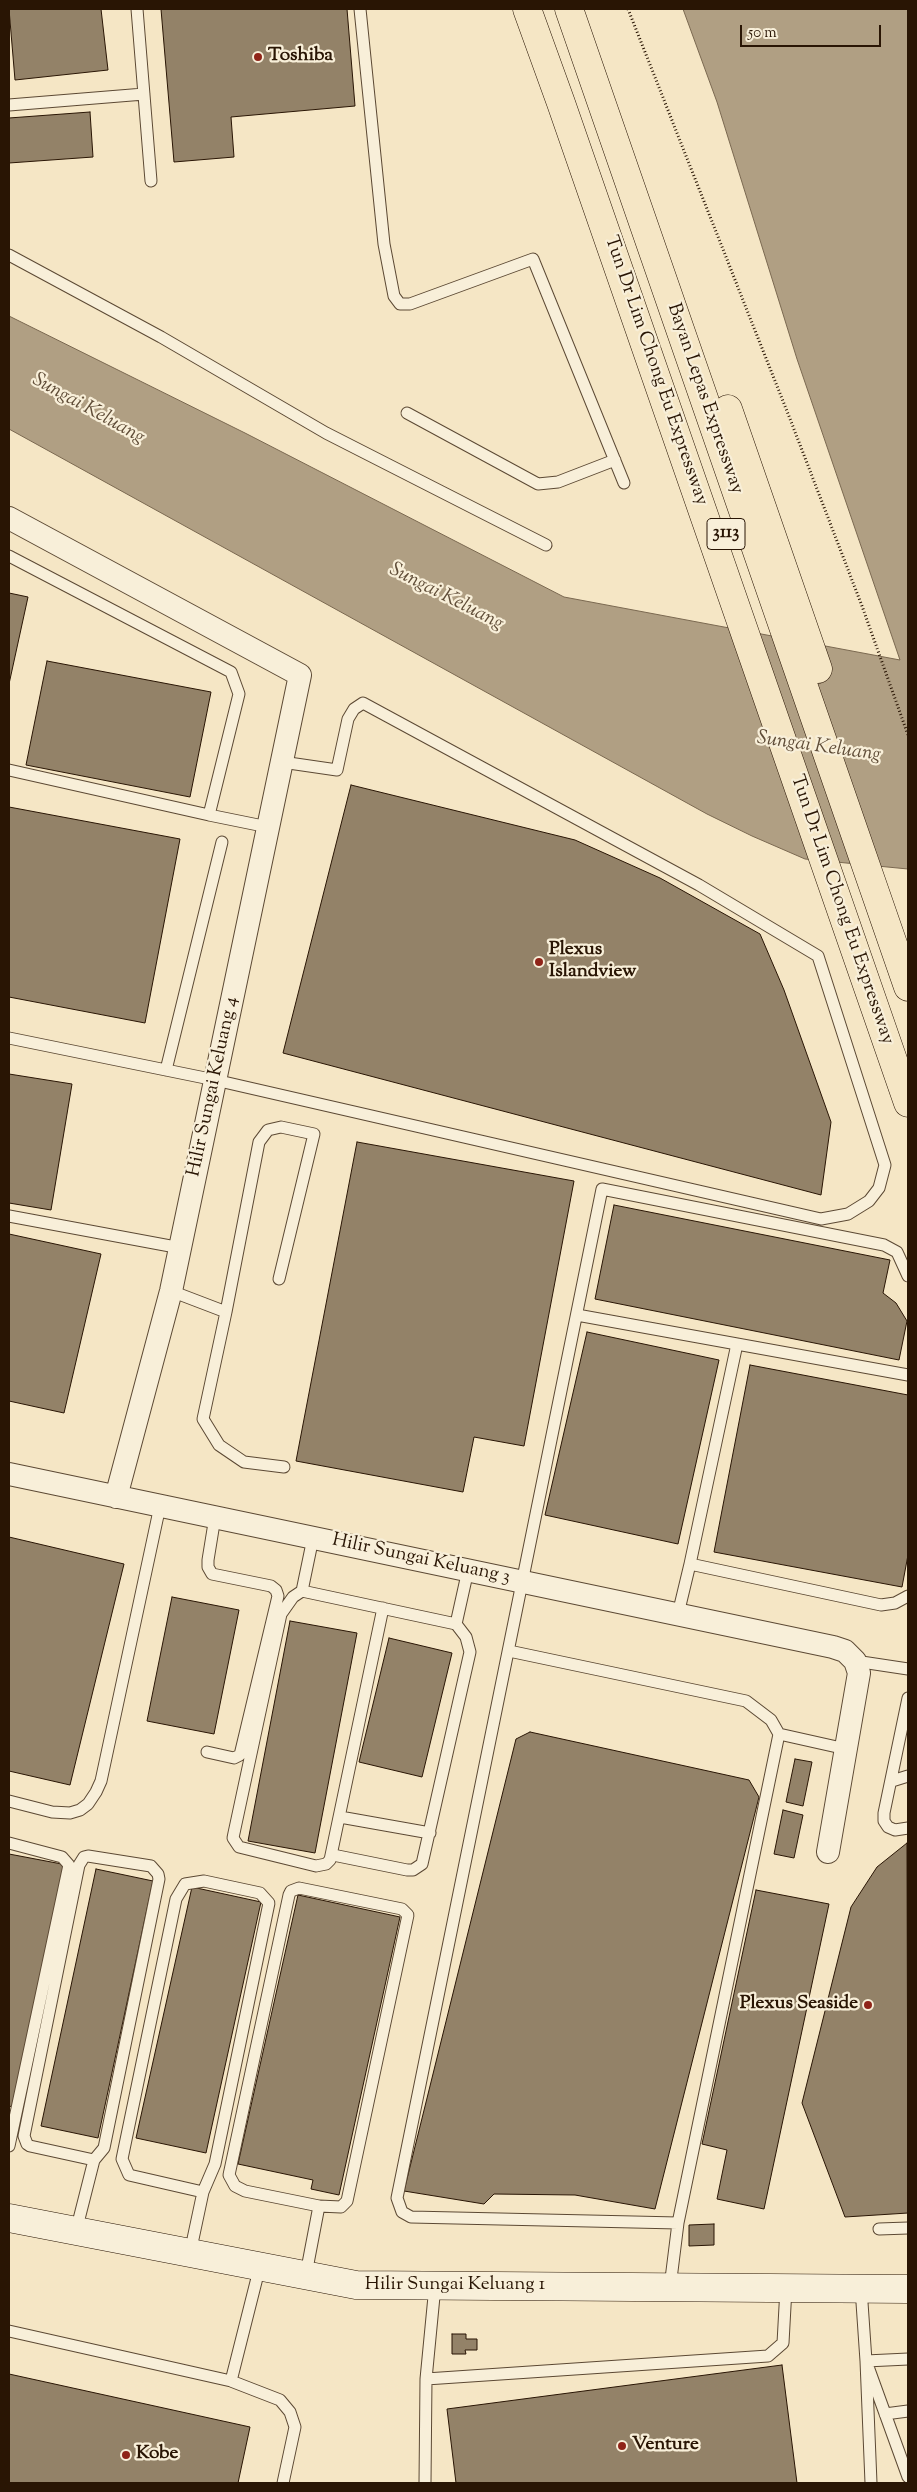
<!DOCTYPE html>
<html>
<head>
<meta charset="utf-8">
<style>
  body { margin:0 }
  #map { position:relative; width:917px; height:2492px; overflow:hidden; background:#f5e6c5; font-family:"Sorts Mill Goudy",serif }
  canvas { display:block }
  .frame { position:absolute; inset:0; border:10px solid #291504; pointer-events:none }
  .scale { position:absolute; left:740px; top:25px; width:141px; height:22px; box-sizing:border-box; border:2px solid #291504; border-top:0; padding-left:6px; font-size:15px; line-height:18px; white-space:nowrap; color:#291504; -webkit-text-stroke:4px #f8efd9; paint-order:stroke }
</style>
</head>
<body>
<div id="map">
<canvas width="917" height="2492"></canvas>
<div class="frame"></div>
<div class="scale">50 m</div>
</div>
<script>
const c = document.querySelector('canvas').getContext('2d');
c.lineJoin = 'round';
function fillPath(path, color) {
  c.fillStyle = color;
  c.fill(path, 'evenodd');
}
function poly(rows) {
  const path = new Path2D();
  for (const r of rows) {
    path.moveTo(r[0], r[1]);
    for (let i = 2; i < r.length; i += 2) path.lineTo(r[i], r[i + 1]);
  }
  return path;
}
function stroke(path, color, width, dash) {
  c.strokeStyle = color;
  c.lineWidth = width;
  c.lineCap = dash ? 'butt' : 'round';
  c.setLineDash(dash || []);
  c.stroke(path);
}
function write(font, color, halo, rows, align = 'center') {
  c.font = font + ' "Sorts Mill Goudy",serif';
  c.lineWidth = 4.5;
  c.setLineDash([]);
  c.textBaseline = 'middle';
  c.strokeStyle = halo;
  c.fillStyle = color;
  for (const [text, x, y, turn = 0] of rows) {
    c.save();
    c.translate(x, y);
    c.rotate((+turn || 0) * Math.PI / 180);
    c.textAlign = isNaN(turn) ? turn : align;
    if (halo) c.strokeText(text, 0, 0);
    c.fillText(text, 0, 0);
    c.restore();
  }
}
const water = poly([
  [683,9,908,9,908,869,805,859,752,836,707,814,9,429,9,316,245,433,564,597,900,660,797,359,717,102,683,9]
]);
fillPath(water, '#b09f83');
stroke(water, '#7a6850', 1);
const building = poly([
  [9,9,101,9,108,70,15,80,9,9],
  [161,9,347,9,355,106,231,117,234,157,174,162,161,9],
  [90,112,93,157,9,163,9,118,90,112],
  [9,593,28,597,9,684,9,593],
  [47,661,211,692,190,797,26,765,47,661],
  [351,785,575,840,660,878,760,934,784,990,831,1122,821,1195,283,1053,351,785],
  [9,807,180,839,145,1023,9,997,9,807],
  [9,1074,72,1084,51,1210,9,1203,9,1074],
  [357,1142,574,1181,524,1446,474,1437,463,1492,296,1461,357,1142],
  [614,1205,890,1260,883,1293,896,1303,907,1321,899,1360,595,1299,614,1205],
  [9,1234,101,1254,64,1413,9,1401,9,1234],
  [587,1332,719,1360,678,1544,545,1515,587,1332],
  [750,1365,908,1395,908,1555,902,1587,714,1552,750,1365],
  [9,1537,124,1564,70,1785,9,1771,9,1537],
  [172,1597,239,1610,214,1734,147,1721,172,1597],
  [290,1621,357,1633,315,1853,248,1841,290,1621],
  [389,1638,452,1653,422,1777,359,1762,389,1638],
  [530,1732,749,1780,759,1797,655,2209,575,2195,494,2194,484,2204,404,2191,516,1739,530,1732],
  [795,1759,812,1762,803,1806,786,1802,795,1759],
  [783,1810,803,1815,794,1858,774,1854,783,1810],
  [907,1843,908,2213,845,2217,802,2103,851,1907,877,1867,907,1843],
  [9,1854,67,1865,17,2108,9,2106,9,1854],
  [96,1869,153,1881,98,2138,41,2126,96,1869],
  [192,1887,261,1902,206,2153,136,2138,192,1887],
  [756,1890,829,1904,764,2209,717,2199,727,2150,702,2144,756,1890],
  [298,1895,400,1917,339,2195,311,2189,313,2180,238,2164,298,1895],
  [714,2224,714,2245,689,2246,689,2225,714,2224],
  [452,2334,466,2334,466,2339,477,2339,477,2350,465,2350,466,2354,452,2354,452,2334],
  [782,2365,797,2483,456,2483,447,2409,782,2365],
  [9,2374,250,2427,238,2483,9,2483,9,2374]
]);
fillPath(building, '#938268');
stroke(building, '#291504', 1);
const lane = poly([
  [137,9,151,181],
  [360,9,384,244,394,296,400,304,410,304,533,259,624,483],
  [9,105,144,94],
  [9,255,161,337,326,433,546,545],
  [407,413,538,484,558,482,615,460],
  [9,556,231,672,239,694,209,815,9,770],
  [209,815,268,827],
  [9,1038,215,1080,821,1219,848,1214,869,1201,879,1188,885,1165,818,956,699,885,363,703,354,709,348,719,337,770,282,762],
  [166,1070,222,842],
  [9,1216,181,1248],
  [171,1291,226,1312,203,1419,219,1445,244,1462,284,1467],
  [226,1312,259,1142,268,1130,281,1127,314,1134,279,1279],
  [577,1315,908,1375],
  [313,1538,302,1591,293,1597,281,1614,234,1833,233,1838,239,1847,316,1866,326,1864,330,1860,383,1608],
  [690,1564,737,1344],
  [302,1591,456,1624,468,1570],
  [678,1614,690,1564,881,1605,895,1603,908,1596],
  [509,1651,746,1701,771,1720,779,1734,846,1749],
  [855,1661,908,1669],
  [908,1698,884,1813,884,1821,888,1827,895,1830,908,1828],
  [779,1734,678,2223,411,2217,402,2212,397,2198,602,1189,884,1245,897,1252,908,1276],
  [207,1752,234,1758,240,1755,278,1596,276,1590,271,1586,212,1574,208,1567,208,1560,215,1517],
  [892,1781,908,1776],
  [9,1801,52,1812,70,1813,80,1810,88,1804,96,1792,101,1781,160,1506],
  [340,1817,430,1833],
  [9,1843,62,1857,69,1865,9,2146],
  [333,1855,407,1870,413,1870,422,1864,470,1652,466,1637,456,1624],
  [879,2229,908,2228],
  [76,2231,94,2160,30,2146,27,2144,24,2136,79,1865,84,1857,88,1856,151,1866,158,1874,159,1879,104,2148,94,2160],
  [190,2253,203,2192,129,2175,122,2159,176,1899,185,1884,204,1881,260,1893,269,1903,215,2164,203,2192],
  [306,2274,319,2206,245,2191,235,2186,229,2175,289,1895,291,1891,299,1888,402,1909,408,1915,347,2201,341,2207,319,2206],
  [670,2287,678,2223],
  [861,2288,866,2361,871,2483],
  [9,2331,231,2381,280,2400,290,2412,295,2427,283,2483],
  [908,2359,866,2361,908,2477],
  [426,2379,435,2286],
  [231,2381,260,2266],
  [885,2414,908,2411],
  [425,2483,426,2379,768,2356,783,2343,786,2288]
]);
const street = poly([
  [9,518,300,675,171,1291,116,1497],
  [9,1474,833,1647,845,1651,855,1661,859,1673,828,1852]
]);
const secondary = poly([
  [9,2218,356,2285,908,2289]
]);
const highway = poly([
  [527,9,561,103,908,1103],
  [569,9,908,987],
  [728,409,818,669]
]);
stroke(lane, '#5c4934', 13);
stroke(street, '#5c4934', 24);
stroke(secondary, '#291504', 29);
stroke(highway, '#291504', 29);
stroke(poly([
  [628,9,792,424,862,606,908,735]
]), '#291504', 3, [1, 2.5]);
stroke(lane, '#f8efd9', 11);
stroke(street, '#f8efd9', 22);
stroke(secondary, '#f8efd9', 28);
stroke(highway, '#f5e6c5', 28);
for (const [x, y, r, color] of [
  [258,57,5,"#8f2418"],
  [539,962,5,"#8f2418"],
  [868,2005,5,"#8f2418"],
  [622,2446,5,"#8f2418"],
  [126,2455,5,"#8f2418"]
]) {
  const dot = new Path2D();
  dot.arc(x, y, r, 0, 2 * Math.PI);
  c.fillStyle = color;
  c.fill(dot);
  stroke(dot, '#f8efd9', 2);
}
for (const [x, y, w] of [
  [726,534,38]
]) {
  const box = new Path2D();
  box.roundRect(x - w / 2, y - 15.5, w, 31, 4);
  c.fillStyle = '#f8efd9';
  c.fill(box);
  stroke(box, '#291504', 1);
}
write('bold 18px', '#291504', null, [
  ["3113",726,534]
]);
write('bold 19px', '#291504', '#f8efd9', [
  ["Toshiba",268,57],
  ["Plexus",549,951],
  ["Islandview",549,973],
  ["Plexus Seaside",858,2005,"right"],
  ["Venture",632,2446],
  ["Kobe",136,2455]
], 'left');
write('19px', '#291504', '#f8efd9', [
  ["Tun Dr Lim Chong Eu Expressway",655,371,71],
  ["Bayan Lepas Expressway",704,399,71],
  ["Tun Dr Lim Chong Eu Expressway",841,910,71],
  ["Hilir Sungai Keluang 4",214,1087,-78],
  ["Hilir Sungai Keluang 3",421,1560,12],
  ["Hilir Sungai Keluang 1",455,2286]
]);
write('italic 20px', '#5f4c37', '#f8efd9', [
  ["Sungai Keluang",88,410,29],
  ["Sungai Keluang",446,598,27],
  ["Sungai Keluang",819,748,8]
]);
</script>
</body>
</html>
